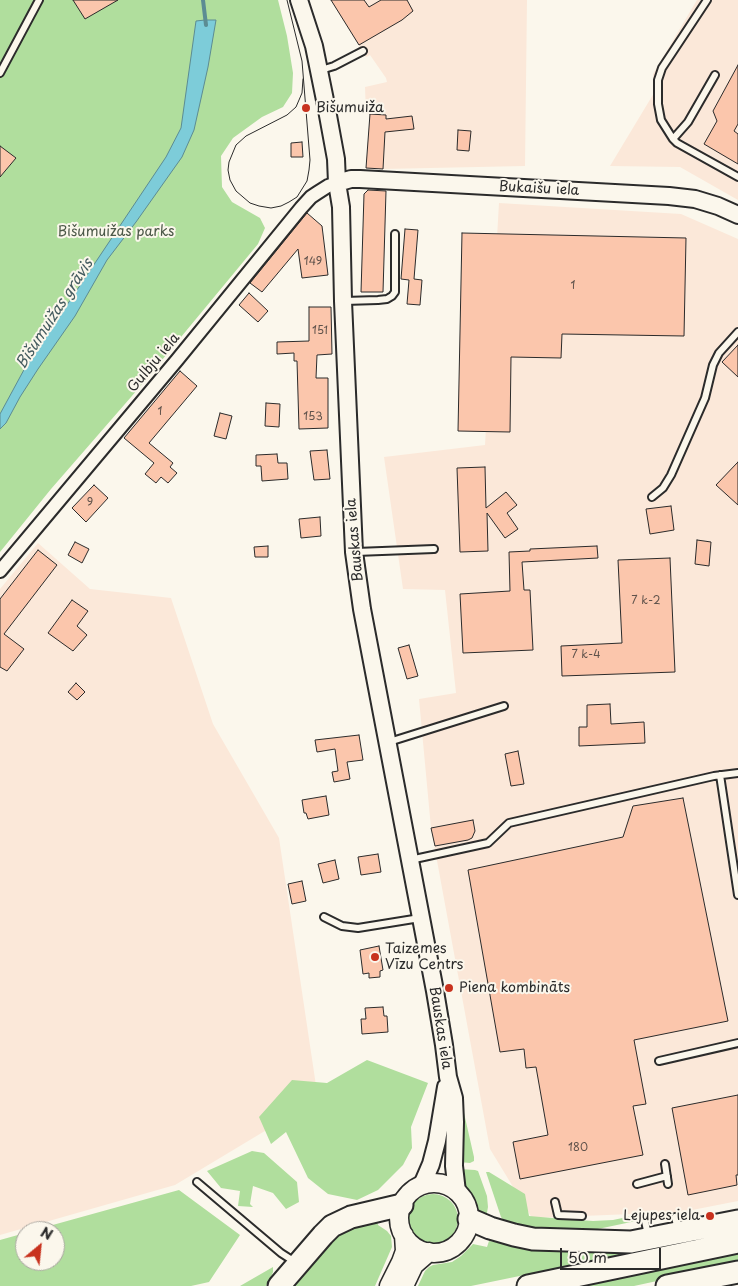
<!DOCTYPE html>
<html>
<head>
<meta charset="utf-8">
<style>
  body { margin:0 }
  #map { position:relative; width:738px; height:1286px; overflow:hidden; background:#fbf7ec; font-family:"Playpen Sans",sans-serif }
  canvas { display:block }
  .north { position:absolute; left:15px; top:1221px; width:50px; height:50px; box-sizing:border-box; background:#fbf7ec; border:1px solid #a8a59f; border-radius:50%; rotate:28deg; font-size:14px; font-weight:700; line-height:20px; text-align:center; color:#2b2b2b }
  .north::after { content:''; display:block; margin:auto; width:18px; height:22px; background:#c8321e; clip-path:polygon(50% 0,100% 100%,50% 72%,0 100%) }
  .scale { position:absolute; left:560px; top:1248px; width:101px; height:22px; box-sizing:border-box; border:2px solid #2b2b2b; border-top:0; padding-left:6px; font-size:15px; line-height:18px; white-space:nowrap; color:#2b2b2b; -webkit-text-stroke:4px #fbf7ec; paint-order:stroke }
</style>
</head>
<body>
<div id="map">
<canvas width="738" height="1286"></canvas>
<div class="north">N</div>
<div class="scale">50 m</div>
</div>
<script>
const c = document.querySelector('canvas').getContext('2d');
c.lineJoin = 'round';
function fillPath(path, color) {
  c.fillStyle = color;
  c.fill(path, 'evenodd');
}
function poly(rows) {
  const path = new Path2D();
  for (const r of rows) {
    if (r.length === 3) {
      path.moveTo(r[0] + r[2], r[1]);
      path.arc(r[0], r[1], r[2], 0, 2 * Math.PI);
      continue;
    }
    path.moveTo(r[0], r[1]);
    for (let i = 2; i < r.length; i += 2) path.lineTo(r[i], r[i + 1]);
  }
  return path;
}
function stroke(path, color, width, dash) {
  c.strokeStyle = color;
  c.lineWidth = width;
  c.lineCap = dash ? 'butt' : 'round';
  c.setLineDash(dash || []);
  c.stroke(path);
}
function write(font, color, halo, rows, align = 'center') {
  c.font = font + ' "Playpen Sans",sans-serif';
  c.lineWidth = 4;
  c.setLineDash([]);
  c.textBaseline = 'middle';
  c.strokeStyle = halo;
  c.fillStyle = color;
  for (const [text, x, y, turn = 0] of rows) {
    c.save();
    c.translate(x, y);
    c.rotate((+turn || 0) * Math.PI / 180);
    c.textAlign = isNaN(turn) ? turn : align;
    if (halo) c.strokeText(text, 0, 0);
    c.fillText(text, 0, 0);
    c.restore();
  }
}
fillPath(poly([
  [331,0,527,0,525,166,383,169,366,168,370,114,366,114,365,87,387,82,386,78,370,55,366,57],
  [697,0,738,0,738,200,680,167,610,166,654,93,653,74],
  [499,203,681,214,738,239,738,1201,682,1212,532,1218,490,1149,431,828,419,699,456,693,445,590,403,589,384,457,485,445],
  [38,543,90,589,171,598,213,724,279,838,318,1099,175,1185,0,1235,0,589]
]), '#fbe8d9');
fillPath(poly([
  [0,0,278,0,287,36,293,73,292,93,283,107,262,117,233,138,221,156,222,187,232,202,260,218,265,228,258,244,138,389,51,489,0,552],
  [367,1060,428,1083,411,1127,412,1148,403,1165,378,1190,357,1200,328,1194,308,1178,286,1132,271,1144,259,1117,292,1080,327,1083],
  [459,1091,474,1157,474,1161,470,1163,459,1162],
  [252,1151,264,1153,297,1182,299,1202,286,1209,273,1193,253,1186,250,1204,253,1207,238,1206,240,1191,221,1188,207,1171],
  [459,1169,475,1170,478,1171,487,1196,488,1207,486,1218,475,1212,471,1200,463,1187],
  [486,1172,489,1172,525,1194,529,1216,564,1219,593,1221,613,1220,632,1216,636,1221,593,1230,561,1230,511,1225,504,1221,501,1217],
  [179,1190,240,1235,209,1282,191,1286,0,1286,0,1240,25,1233,25,1261,55,1261,55,1231,31,1231],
  [433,1219,25],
  [377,1220,378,1225,387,1231,391,1236,392,1247,375,1286,291,1286,319,1250,343,1230],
  [738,1231,471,1286,418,1286,425,1271,429,1267,433,1265,452,1262,461,1256,473,1244,487,1247,489,1241,533,1248],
  [738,1250,738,1263,657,1281,634,1286,565,1286],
  [273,1267,273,1272,271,1277,266,1286,240,1286]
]), '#b0de9d');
const water = poly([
  [205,20,216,20,208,67,194,130,182,157,136,222,107,260,75,316,38,369,20,397,6,423,0,429,0,414,26,366,166,157,181,128,196,21,205,20]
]);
fillPath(water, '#7dccd9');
stroke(water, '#5c8c93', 1);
stroke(poly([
  [203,0,206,25]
]), '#5c8c93', 4);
const building = poly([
  [73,0,118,0,85,19,73,0],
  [331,0,364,0,369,7,381,0,407,0,413,11,402,20,359,45,331,0],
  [738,65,738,124,734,131,738,134,738,164,704,144,717,121,713,111,738,65],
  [370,114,386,115,386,119,412,116,414,129,385,132,383,169,366,168,370,114],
  [458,130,471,131,469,151,457,150,458,130],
  [302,142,303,157,291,157,291,143,302,142],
  [0,146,16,158,0,177,0,146],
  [368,190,386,191,383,292,361,292,364,194,368,190],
  [307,213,322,226,328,275,302,278,298,249,262,292,250,283,307,213],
  [405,229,418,230,414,279,422,280,420,305,407,304,409,280,401,279,405,229],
  [462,233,686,238,684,336,562,334,561,358,511,357,510,432,458,431,462,233],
  [249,293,268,311,258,322,239,305,249,293],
  [309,307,331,307,332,354,317,355,316,378,328,378,328,428,299,429,297,361,294,361,294,353,277,354,277,342,309,341,309,307],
  [738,345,738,377,722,362,738,345],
  [180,371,197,386,149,443,173,463,170,467,177,473,168,483,161,477,156,483,145,474,154,463,124,438,180,371],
  [266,403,280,404,279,427,265,426,266,403],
  [220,413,232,416,226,439,214,436,220,413],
  [327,450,330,479,314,480,310,451,327,450],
  [277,454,278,463,287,463,288,479,262,481,261,466,256,466,256,455,277,454],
  [738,462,738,505,716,485,738,462],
  [485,467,486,508,506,492,517,505,507,513,518,529,505,538,487,513,488,551,460,552,457,468,485,467],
  [94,485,108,498,86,522,72,508,94,485],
  [671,506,674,530,650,534,646,509,671,506],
  [320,517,321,536,301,538,299,519,320,517],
  [697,540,711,542,709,566,695,564,697,540],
  [75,542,89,549,82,563,68,555,75,542],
  [268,546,268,557,255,557,254,547,268,546],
  [597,546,598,558,522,562,524,590,530,590,533,650,463,653,460,594,510,591,509,552,530,551,530,549,597,546],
  [38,550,57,565,4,634,24,649,7,671,0,667,0,599,38,550],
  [670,558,675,672,562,676,561,646,622,643,618,560,670,558],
  [72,600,88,611,77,626,87,635,73,651,48,633,72,600],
  [409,645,418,676,407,679,398,648,409,645],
  [76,683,85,692,77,700,68,692,76,683],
  [610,704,611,724,644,722,645,743,579,746,579,727,587,727,587,705,610,704],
  [359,735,363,760,347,762,350,779,334,782,332,772,338,771,335,749,317,752,315,740,359,735],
  [518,751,524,784,511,786,505,754,518,751],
  [326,796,329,815,308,819,306,813,304,813,302,800,326,796],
  [683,798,728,1021,634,1040,646,1104,633,1106,643,1155,520,1179,513,1142,548,1135,536,1067,526,1068,524,1049,500,1052,468,870,623,837,633,806,683,798],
  [473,820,475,831,472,838,468,840,435,846,431,828,473,820],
  [378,854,381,872,361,875,358,857,378,854],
  [335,860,339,879,323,883,318,864,335,860],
  [302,881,306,901,292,904,288,884,302,881],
  [379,946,383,970,380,971,380,977,369,978,369,973,363,974,360,950,379,946],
  [383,1007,384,1016,387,1016,388,1032,362,1034,361,1019,366,1019,365,1008,383,1007],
  [738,1095,738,1175,736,1175,737,1185,688,1195,672,1108,738,1095]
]);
fillPath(building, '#fbc6ac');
stroke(building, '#2b2b2b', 1);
const service = poly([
  [707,0,662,68,658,80,658,104,661,120,673,139,677,143,738,177],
  [321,70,334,66,363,51],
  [0,73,39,0],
  [673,139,688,122,715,75],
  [344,301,378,300,387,299,392,296,395,292,395,234],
  [652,497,663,488,671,475,705,398,713,365,719,353,738,332],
  [356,552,434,549],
  [389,742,504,706],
  [720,775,738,895],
  [410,860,488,843,509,823,714,776,738,773],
  [324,917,342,926,358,928,420,918],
  [659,1061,738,1043],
  [665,1164,668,1184],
  [197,1182,281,1253,295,1262],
  [637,1184,667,1176],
  [555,1202,558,1215,582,1216],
  [675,1217,678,1230],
  [645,1221,648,1235]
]);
const minor = poly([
  [0,571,177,360,301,208,311,197,317,193,328,186,337,183]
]);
const tertiary = poly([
  [299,0,314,46,327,110,336,159,337,183,341,207,343,301,354,552,362,609,435,991,444,1045,448,1077,454,1098,455,1122,454,1166,457,1192],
  [337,183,351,179,360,179,669,196,695,199,718,206,738,215],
  [422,1185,431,1164,437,1141,446,1087]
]);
const secondary = poly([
  [434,1218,35],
  [389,1286,401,1262,405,1251,404,1235],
  [404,1286,414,1265,429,1252]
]);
const trunk = poly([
  [469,1219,490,1228,514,1235,533,1239,631,1242,738,1221],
  [279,1286,323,1235,332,1226,351,1217,402,1205],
  [528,1286,738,1242],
  [667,1286,738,1272]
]);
stroke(service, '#2b2b2b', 10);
stroke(minor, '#2b2b2b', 16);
stroke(tertiary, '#2b2b2b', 20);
stroke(secondary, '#2b2b2b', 21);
stroke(trunk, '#2b2b2b', 25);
stroke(service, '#fbf7ec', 6);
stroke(minor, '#fbf7ec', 12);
stroke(tertiary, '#fbf7ec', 16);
stroke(secondary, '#fbf7ec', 18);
stroke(trunk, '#fbf7ec', 21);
stroke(poly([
  [287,0,302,61,310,160,309,170,307,181,297,197,289,202,281,206,271,208,259,206,250,203,236,191,230,180,228,170,229,162,236,145,246,136,287,115,296,107,302,93,303,79]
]), '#2b2b2b', 1);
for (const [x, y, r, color] of [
  [306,108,5,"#c8321e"],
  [375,957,5,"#c8321e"],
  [449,988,5,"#c8321e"],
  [710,1216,5,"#c8321e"]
]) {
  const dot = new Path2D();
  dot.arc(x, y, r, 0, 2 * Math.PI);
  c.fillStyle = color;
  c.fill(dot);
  stroke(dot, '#fbf7ec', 2);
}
write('11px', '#5f524b', null, [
  ["149",313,262],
  ["1",573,286],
  ["151",320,331],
  ["1",160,412],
  ["153",313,417],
  ["9",90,503],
  ["7 k-2",646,601],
  ["7 k-4",586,655],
  ["180",578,1148]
]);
write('14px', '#2b2b2b', '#fbf7ec', [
  ["Bišumuiža",316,108],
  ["Taizemes",385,949],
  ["Vīzu Centrs",385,965],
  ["Piena kombināts",459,988],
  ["Lejupes iela",700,1216,"right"]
], 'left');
write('14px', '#2b2b2b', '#fbf7ec', [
  ["Bukaišu iela",539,189,3],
  ["Gulbju iela",154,363,-50],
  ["Bauskas iela",355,540,-95],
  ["Bauskas iela",440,1028,81]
]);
write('14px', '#4c5848', '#fbf7ec', [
  ["Bišumuižas parks",116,232]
]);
write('italic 15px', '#445b5f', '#fbf7ec', [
  ["Bišumuižas grāvis",55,314,-57]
]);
</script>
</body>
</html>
